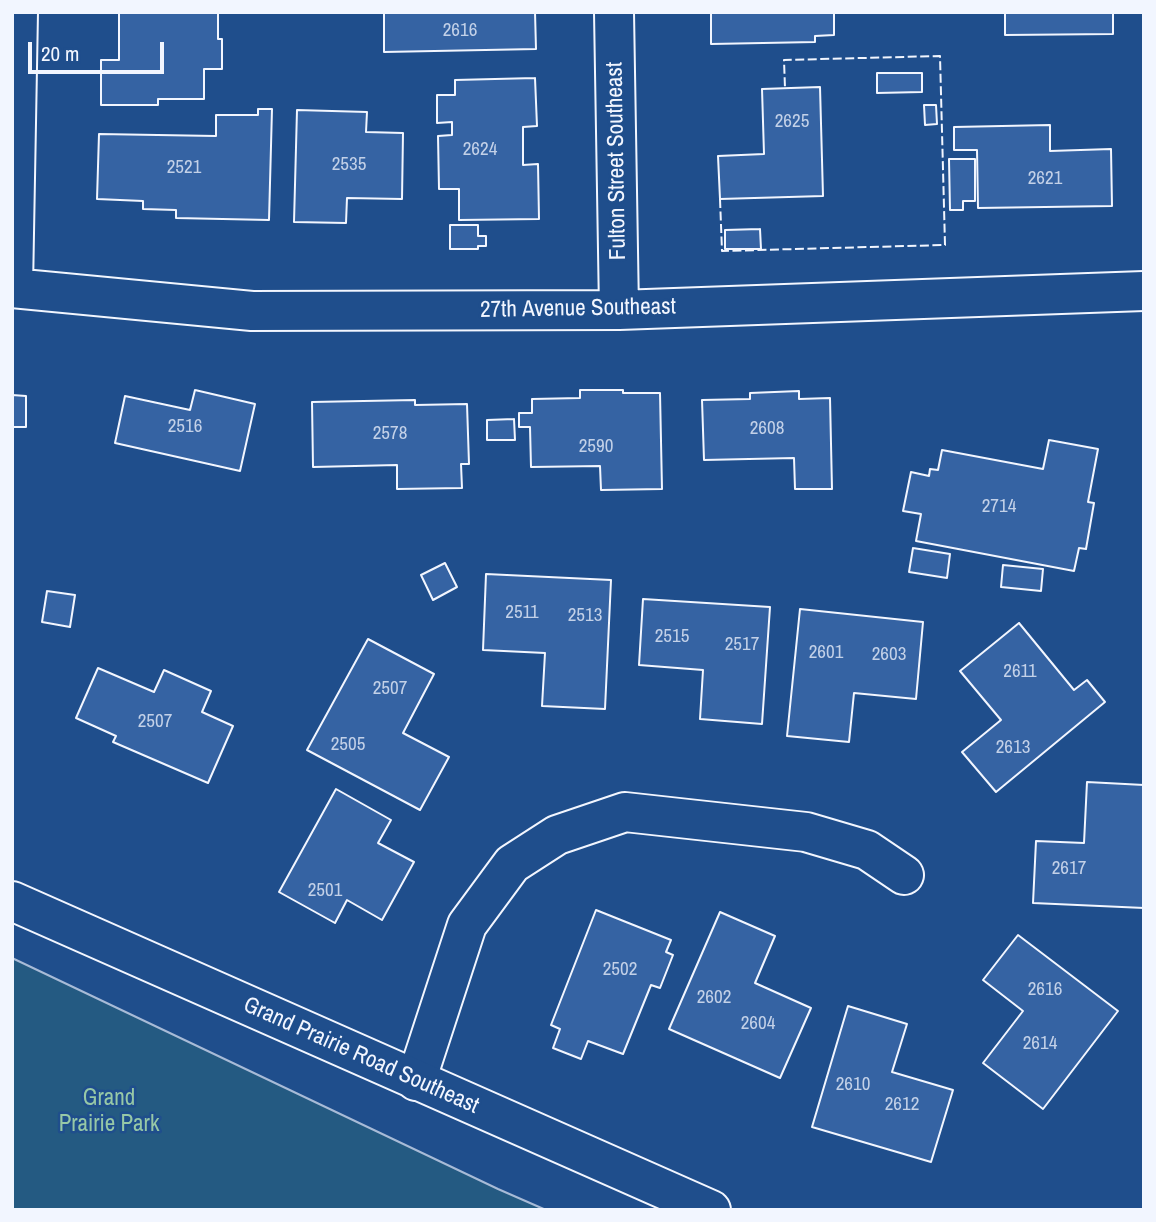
<!DOCTYPE html>
<html>
<head>
<meta charset="utf-8">
<style>
  body { margin:0 }
  #map { position:relative; width:1156px; height:1222px; overflow:hidden; background:#1f4e8c; font-family:"Archivo Narrow",sans-serif }
  canvas { display:block }
  .frame { position:absolute; inset:0; border:14px solid #f2f6ff; pointer-events:none }
  .scale { position:absolute; left:28px; top:42px; width:136px; height:32px; box-sizing:border-box; border:4px solid #f2f6ff; border-top:0; padding-left:9px; font-size:21px; line-height:24px; white-space:nowrap; color:#f2f6ff; -webkit-text-stroke:5px #1f4e8c; paint-order:stroke }
</style>
</head>
<body>
<div id="map">
<canvas width="1156" height="1222"></canvas>
<div class="frame"></div>
<div class="scale">20 m</div>
</div>
<script>
const c = document.querySelector('canvas').getContext('2d');
c.lineJoin = 'round';
function fillPath(path, color) {
  c.fillStyle = color;
  c.fill(path, 'evenodd');
}
function poly(rows) {
  const path = new Path2D();
  for (const r of rows) {
    path.moveTo(r[0], r[1]);
    for (let i = 2; i < r.length; i += 2) path.lineTo(r[i], r[i + 1]);
  }
  return path;
}
function stroke(path, color, width, dash) {
  c.strokeStyle = color;
  c.lineWidth = width;
  c.lineCap = dash ? 'butt' : 'round';
  c.setLineDash(dash || []);
  c.stroke(path);
}
function write(font, color, halo, rows, align = 'center') {
  c.font = font + ' "Archivo Narrow",sans-serif';
  c.lineWidth = 5;
  c.setLineDash([]);
  c.textBaseline = 'middle';
  c.strokeStyle = halo;
  c.fillStyle = color;
  for (const [text, x, y, turn = 0] of rows) {
    c.save();
    c.translate(x, y);
    c.rotate((+turn || 0) * Math.PI / 180);
    c.textAlign = isNaN(turn) ? turn : align;
    if (halo) c.strokeText(text, 0, 0);
    c.fillText(text, 0, 0);
    c.restore();
  }
}
const green = poly([
  [12,958,498,1189,546,1210,12,1210,12,958]
]);
fillPath(green, '#245a82');
stroke(green, '#a8bbd7', 2);
const building = poly([
  [119,12,218,12,218,39,222,39,222,69,204,69,204,99,158,99,158,105,101,105,101,60,119,60,119,12],
  [384,12,535,12,536,49,384,52,384,12],
  [711,12,834,12,834,35,815,36,815,42,711,44,711,12],
  [1005,12,1113,12,1113,34,1005,35,1005,12],
  [877,73,922,73,922,92,877,93,877,73],
  [535,78,537,126,523,127,523,165,538,164,539,219,459,220,459,189,439,189,438,136,452,135,452,122,437,123,437,95,455,95,455,80,535,78],
  [820,87,823,196,720,199,718,156,764,154,762,89,820,87],
  [924,105,936,105,937,124,925,125,924,105],
  [258,109,272,109,269,220,176,218,176,210,143,209,143,201,97,199,99,134,216,136,216,115,258,115,258,109],
  [297,110,367,112,366,132,403,133,402,199,347,198,346,223,294,222,297,110],
  [1050,125,1050,151,1111,149,1112,206,978,208,977,150,954,150,954,127,1050,125],
  [949,159,975,159,975,201,963,201,963,210,950,210,949,159],
  [450,225,478,225,478,236,486,236,486,246,478,246,478,249,450,249,450,225],
  [760,229,761,249,725,249,725,230,760,229],
  [195,390,255,404,240,471,115,443,125,396,190,410,195,390],
  [580,390,623,390,623,393,660,393,662,489,601,490,600,466,531,467,530,427,519,427,519,413,532,413,532,399,580,398,580,390],
  [799,391,799,399,830,398,832,489,795,489,794,458,704,460,702,400,750,399,750,393,799,391],
  [12,395,26,396,26,427,12,427,12,395],
  [415,400,415,405,467,404,469,464,461,464,462,488,397,489,397,465,313,467,312,402,415,400],
  [514,419,515,440,487,440,487,420,514,419],
  [1049,440,1098,449,1088,502,1094,503,1086,549,1079,548,1074,571,916,541,921,514,903,511,911,472,929,476,930,469,938,470,942,450,1043,469,1049,440],
  [913,548,950,554,947,578,909,572,913,548],
  [445,563,457,587,433,600,421,575,445,563],
  [1003,565,1043,569,1041,591,1001,587,1003,565],
  [486,574,611,580,605,709,542,706,545,653,483,650,486,574],
  [47,591,75,595,70,627,42,622,47,591],
  [643,599,770,607,762,724,700,719,703,670,639,665,643,599],
  [800,609,923,622,916,699,854,693,849,742,787,736,800,609],
  [1019,623,1074,690,1087,680,1105,702,996,792,962,752,1001,720,960,671,1019,623],
  [368,639,434,674,403,733,449,757,420,810,307,750,368,639],
  [98,668,154,692,164,670,211,691,202,712,233,726,208,783,113,742,116,736,76,718,98,668],
  [1087,782,1144,785,1144,908,1033,903,1036,841,1084,843,1087,782],
  [336,789,391,820,378,843,414,862,382,920,347,900,335,923,279,892,336,789],
  [596,910,671,940,666,952,673,955,660,988,651,985,623,1054,588,1041,581,1059,553,1048,560,1029,551,1025,596,910],
  [720,912,775,936,755,983,811,1008,780,1078,669,1029,720,912],
  [1018,935,1118,1011,1043,1109,983,1063,1023,1011,983,980,1018,935],
  [848,1006,907,1024,892,1072,953,1090,931,1162,812,1127,848,1006]
]);
fillPath(building, '#3563a3');
stroke(building, '#f2f6ff', 2);
const street = poly([
  [614,12,619,310],
  [12,288,252,311,619,310,1144,291],
  [13,288,18,12],
  [416,1081,467,925,512,864,557,835,625,812,806,832,867,850,904,875]
]);
const secondary = poly([
  [12,901,711,1210]
]);
stroke(street, '#f2f6ff', 42);
stroke(secondary, '#f2f6ff', 42);
stroke(street, '#1f4e8c', 38);
stroke(secondary, '#1f4e8c', 38);
stroke(poly([
  [720,199,722,251,945,245,940,56,784,60,785,88]
]), '#f2f6ff', 2, [9, 3.5]);
write('19px', '#c3d1e8', null, [
  ["2616",460,31],
  ["2625",792,122],
  ["2624",480,150],
  ["2535",349,165],
  ["2521",184,168],
  ["2621",1045,179],
  ["2516",185,427],
  ["2608",767,429],
  ["2578",390,434],
  ["2590",596,447],
  ["2714",999,507],
  ["2511",522,613],
  ["2513",585,616],
  ["2515",672,637],
  ["2517",742,645],
  ["2601",826,653],
  ["2603",889,655],
  ["2611",1020,672],
  ["2507",390,689],
  ["2507",155,722],
  ["2505",348,745],
  ["2613",1013,748],
  ["2617",1069,869],
  ["2501",325,891],
  ["2502",620,970],
  ["2616",1045,990],
  ["2602",714,998],
  ["2604",758,1024],
  ["2614",1040,1044],
  ["2610",853,1085],
  ["2612",902,1105]
]);
write('23px', '#f2f6ff', '#1f4e8c', [
  ["Fulton Street Southeast",617,161,-91],
  ["27th Avenue Southeast",578,309,-1],
  ["Grand Prairie Road Southeast",361,1056,24]
]);
write('23px', '#97c8a6', '#1f4e8c', [
  ["Grand",109,1099],
  ["Prairie Park",109,1125]
]);
</script>
</body>
</html>
